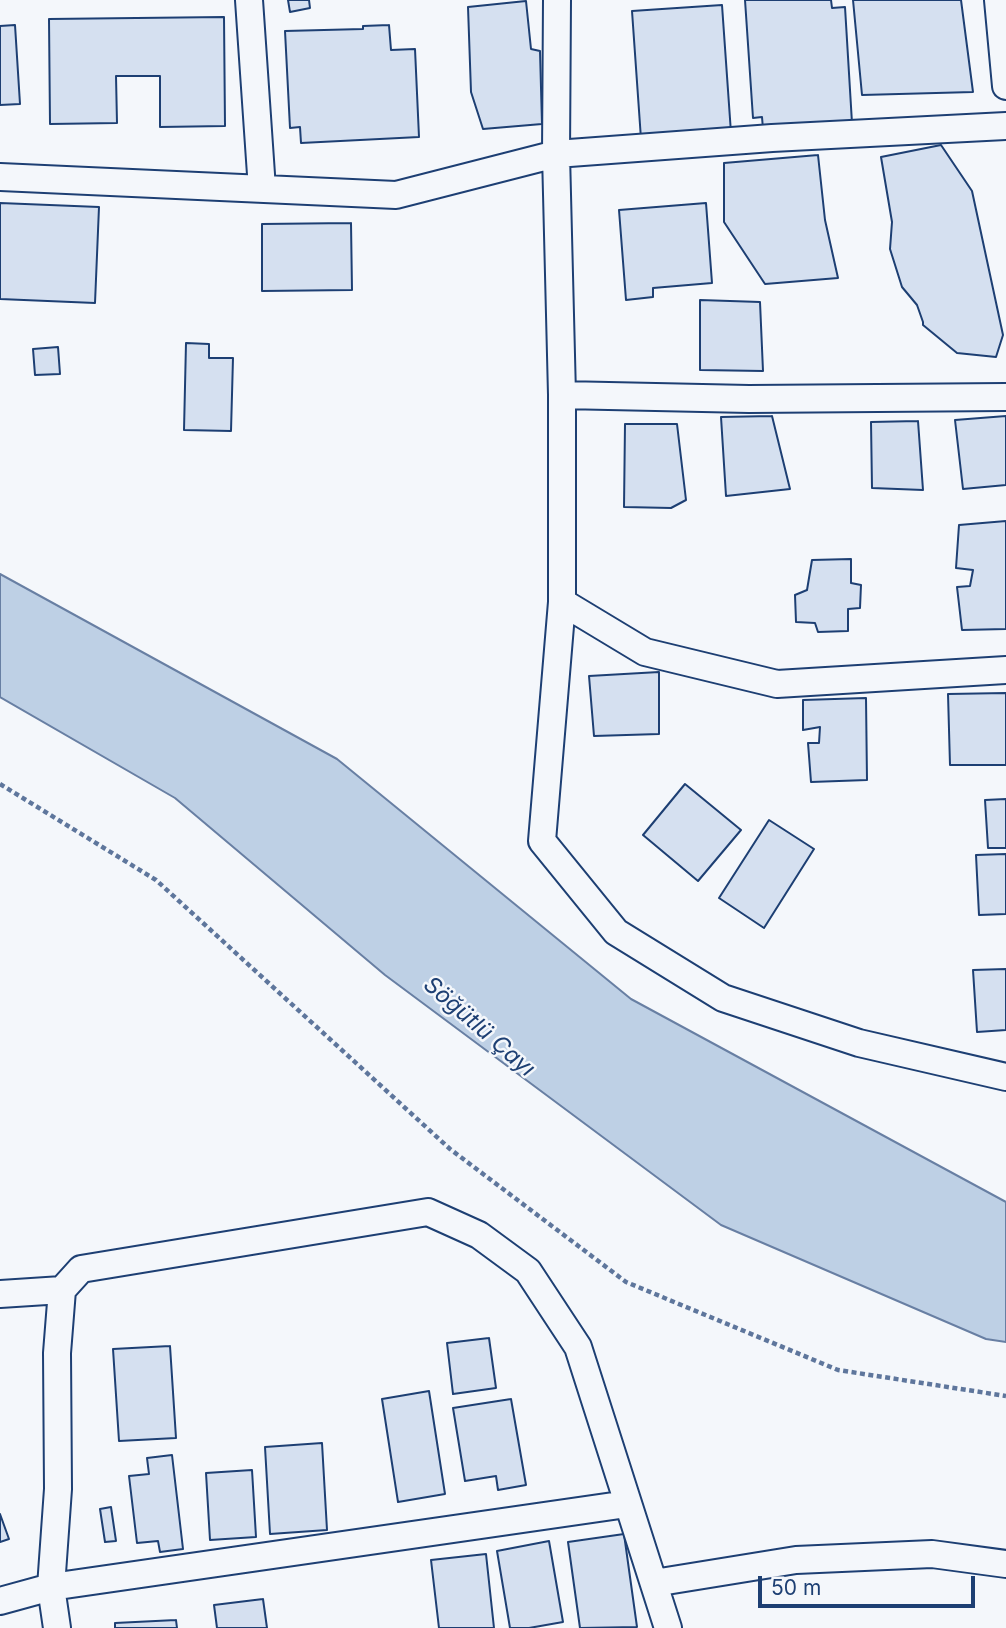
<!DOCTYPE html>
<html>
<head>
<meta charset="utf-8">
<style>
  body { margin:0 }
  #map { position:relative; width:1006px; height:1628px; overflow:hidden; background:#f4f7fb; font-family:Inter,sans-serif }
  canvas { display:block }
  .scale { position:absolute; left:758px; top:1576px; width:217px; height:32px; box-sizing:border-box; border:4px solid #1d3f73; border-top:0; padding-left:9px; font-size:21px; line-height:24px; white-space:nowrap; color:#1d3f73; -webkit-text-stroke:5px #f4f7fb; paint-order:stroke }
</style>
</head>
<body>
<div id="map">
<canvas width="1006" height="1628"></canvas>
<div class="scale">50 m</div>
</div>
<script>
const c = document.querySelector('canvas').getContext('2d');
c.lineJoin = 'round';
function fillPath(path, color) {
  c.fillStyle = color;
  c.fill(path, 'evenodd');
}
function poly(rows) {
  const path = new Path2D();
  for (const r of rows) {
    path.moveTo(r[0], r[1]);
    for (let i = 2; i < r.length; i += 2) path.lineTo(r[i], r[i + 1]);
  }
  return path;
}
function stroke(path, color, width, dash) {
  c.strokeStyle = color;
  c.lineWidth = width;
  c.lineCap = dash ? 'butt' : 'round';
  c.setLineDash(dash || []);
  c.stroke(path);
}
function write(font, color, halo, rows, align = 'center') {
  c.font = font + ' Inter,sans-serif';
  c.lineWidth = 5;
  c.setLineDash([]);
  c.textBaseline = 'middle';
  c.strokeStyle = halo;
  c.fillStyle = color;
  for (const [text, x, y, turn = 0] of rows) {
    c.save();
    c.translate(x, y);
    c.rotate((+turn || 0) * Math.PI / 180);
    c.textAlign = isNaN(turn) ? turn : align;
    if (halo) c.strokeText(text, 0, 0);
    c.fillText(text, 0, 0);
    c.restore();
  }
}
const water = poly([
  [0,574,337,759,631,999,1006,1202,1006,1342,986,1339,721,1225,385,975,175,798,0,697,0,574]
]);
fillPath(water, '#bed0e5');
stroke(water, '#687fa3', 2);
const building = poly([
  [288,0,309,0,310,8,290,12,288,0],
  [745,0,831,0,832,8,845,7,852,123,763,129,762,117,753,118,745,0],
  [853,0,961,0,973,92,862,95,853,0],
  [526,1,531,49,540,51,542,124,483,129,471,92,468,7,526,1],
  [722,5,731,133,641,139,632,11,722,5],
  [224,17,225,126,160,127,160,76,116,76,117,123,50,124,49,19,224,17],
  [15,25,20,104,0,105,0,26,15,25],
  [389,25,391,50,415,49,419,137,301,143,300,127,290,128,285,31,363,29,363,26,389,25],
  [941,145,972,191,1003,335,996,357,957,353,923,325,923,322,917,305,902,287,890,249,892,222,881,157,941,145],
  [818,155,825,220,838,278,765,284,724,222,724,163,818,155],
  [0,203,99,207,95,303,0,299,0,203],
  [706,203,712,283,653,288,653,297,626,300,619,210,706,203],
  [351,223,352,290,262,291,262,224,351,223],
  [700,300,760,302,763,371,700,370,700,300],
  [186,343,209,344,209,358,233,358,231,431,184,430,186,343],
  [58,347,60,374,35,375,33,349,58,347],
  [772,416,790,489,726,496,721,417,772,416],
  [1006,416,1006,485,963,489,955,420,1006,416],
  [918,421,923,490,872,488,871,422,918,421],
  [625,424,677,424,686,500,671,508,624,507,625,424],
  [1006,521,1006,629,962,630,957,587,970,586,973,570,956,568,959,525,1006,521],
  [851,559,851,583,861,585,860,608,848,609,848,631,818,632,815,623,796,622,795,595,807,590,812,560,851,559],
  [659,672,659,734,594,736,589,676,659,672],
  [1006,693,1006,765,950,765,948,694,1006,693],
  [866,698,867,780,811,782,808,743,819,743,820,727,803,730,803,700,866,698],
  [685,784,741,830,698,881,643,835,685,784],
  [1006,799,1006,848,988,848,985,800,1006,799],
  [769,820,814,849,764,928,719,898,769,820],
  [1006,854,1006,914,979,915,976,855,1006,854],
  [1006,969,1006,1030,977,1032,973,970,1006,969],
  [489,1338,496,1388,453,1394,447,1343,489,1338],
  [170,1346,176,1438,119,1441,113,1349,170,1346],
  [429,1391,445,1494,398,1502,382,1399,429,1391],
  [511,1399,526,1485,498,1490,496,1476,465,1481,453,1408,511,1399],
  [322,1443,327,1530,270,1534,265,1447,322,1443],
  [172,1455,183,1549,160,1552,158,1541,137,1543,129,1476,149,1474,147,1458,172,1455],
  [252,1470,256,1537,210,1540,206,1473,252,1470],
  [111,1507,116,1541,105,1542,100,1509,111,1507],
  [0,1514,9,1539,0,1542,0,1514],
  [624,1534,637,1627,580,1628,568,1542,624,1534],
  [549,1541,563,1622,529,1628,510,1628,497,1551,549,1541],
  [486,1554,494,1628,439,1628,431,1560,486,1554],
  [263,1599,267,1628,217,1628,214,1605,263,1599],
  [176,1620,177,1628,115,1628,115,1623,176,1620]
]);
fillPath(building, '#d5e0f0');
stroke(building, '#1d3f73', 2);
const street = poly([
  [249,0,262,189],
  [557,0,556,154,562,395,562,602,542,841,616,932,723,998,859,1043,1006,1077],
  [998,0,1006,86],
  [0,177,396,195,556,154,772,138,1006,126],
  [562,395,749,399,1006,397],
  [562,602,645,652,777,684,1006,670],
  [0,1294,62,1290],
  [654,1583,796,1560,932,1554,1006,1564],
  [0,1601,51,1587,627,1504],
  [57,1628,51,1587,58,1489,57,1353,62,1290,81,1269,428,1212,479,1235,528,1271,578,1347,668,1628]
]);
stroke(street, '#1d3f73', 30);
stroke(poly([
  [0,784,156,880,450,1149,626,1282,838,1370,1006,1396]
]), '#5e769c', 4.5, [5, 3.5]);
stroke(street, '#f4f7fb', 26);
write('italic 23px', '#1d3f73', '#f4f7fb', [
  ["Söğütlü Çayı",479,1027,41]
]);
</script>
</body>
</html>
